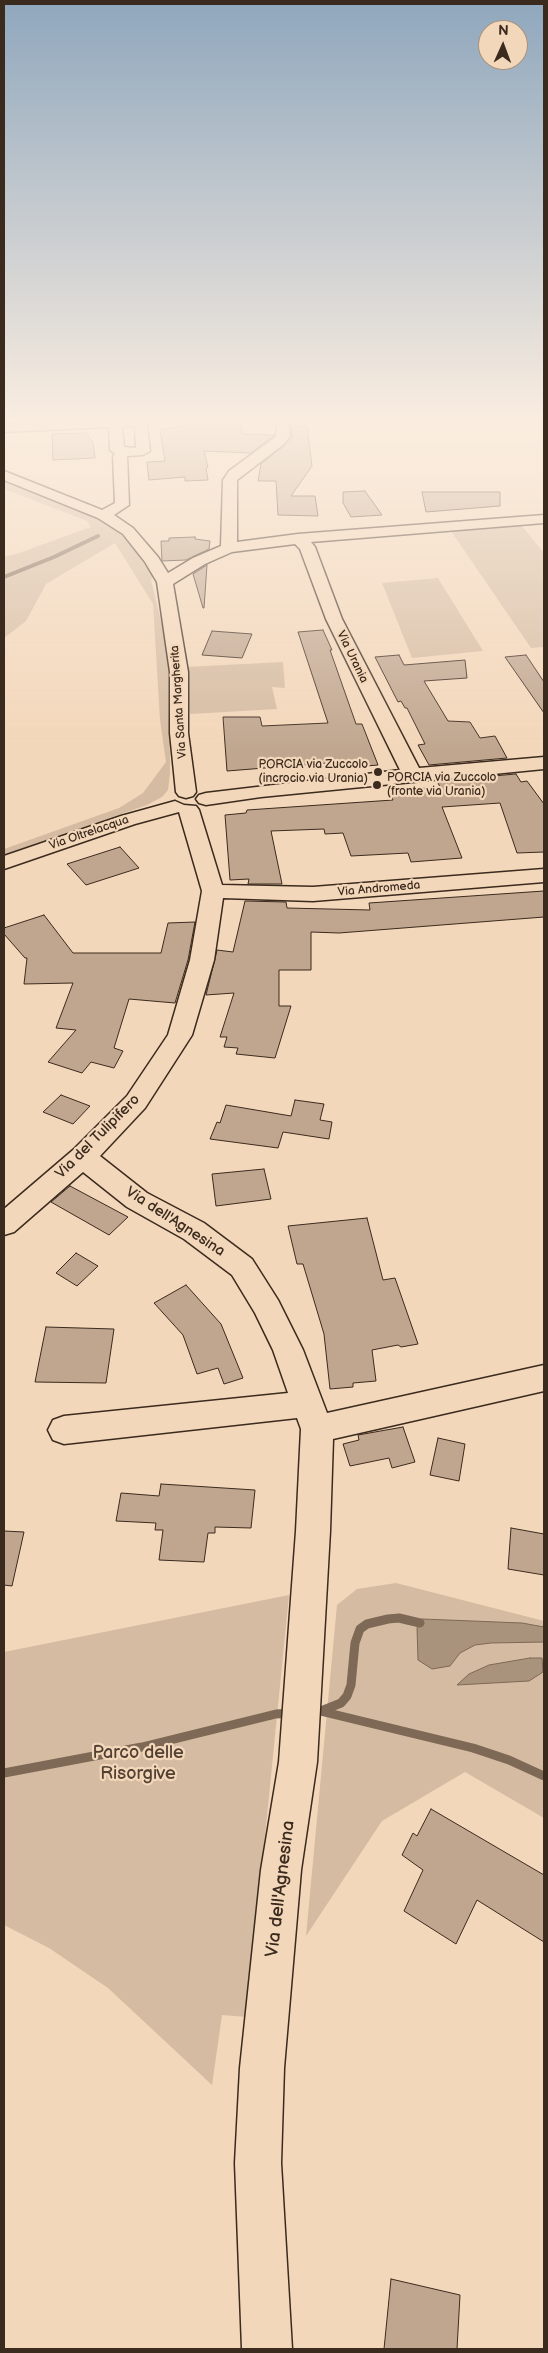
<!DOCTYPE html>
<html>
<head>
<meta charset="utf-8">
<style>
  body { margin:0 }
  #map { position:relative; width:548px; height:2353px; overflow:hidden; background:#f3d7ba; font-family:"Balsamiq Sans",sans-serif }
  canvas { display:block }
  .frame { position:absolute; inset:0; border:5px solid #3b2a1e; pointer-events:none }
  .north { position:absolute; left:478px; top:20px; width:50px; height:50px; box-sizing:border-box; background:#f3d7ba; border:1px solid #a9927c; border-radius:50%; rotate:2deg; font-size:14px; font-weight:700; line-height:20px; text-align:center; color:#3b2a1e }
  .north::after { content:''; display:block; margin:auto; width:18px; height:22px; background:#3b2a1e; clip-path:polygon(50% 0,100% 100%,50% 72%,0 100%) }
</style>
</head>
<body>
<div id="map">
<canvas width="548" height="2353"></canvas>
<div class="frame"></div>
<div class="north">N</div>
</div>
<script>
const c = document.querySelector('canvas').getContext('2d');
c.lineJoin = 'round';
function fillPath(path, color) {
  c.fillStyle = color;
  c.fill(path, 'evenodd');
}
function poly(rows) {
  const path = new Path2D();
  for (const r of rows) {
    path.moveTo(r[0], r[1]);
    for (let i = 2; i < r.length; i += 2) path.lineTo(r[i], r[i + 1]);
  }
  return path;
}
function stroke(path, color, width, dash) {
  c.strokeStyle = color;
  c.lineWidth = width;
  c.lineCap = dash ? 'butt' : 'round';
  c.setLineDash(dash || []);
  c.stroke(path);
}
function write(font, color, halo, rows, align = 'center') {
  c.font = font + ' "Balsamiq Sans",sans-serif';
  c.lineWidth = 4.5;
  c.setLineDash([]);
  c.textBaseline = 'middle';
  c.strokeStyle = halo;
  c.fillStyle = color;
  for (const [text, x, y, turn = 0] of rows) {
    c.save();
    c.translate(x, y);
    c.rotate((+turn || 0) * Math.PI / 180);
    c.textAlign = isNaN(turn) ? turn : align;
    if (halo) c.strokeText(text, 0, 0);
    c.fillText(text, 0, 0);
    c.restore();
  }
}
fillPath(poly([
  [4,482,99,519,118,530,153,576,151,580,169,654,170,773,168,790,162,797,147,805,4,855,4,849,119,808,143,793,166,762,160,720,153,604,115,543,46,584,26,621,4,638,4,557,19,553,91,527,87,521,4,489],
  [521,525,544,553,544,647,531,648,451,531],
  [438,578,483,651,412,658,382,583],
  [283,662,285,688,272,687,277,709,190,714,185,667],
  [396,1583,544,1621,544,1818,465,1772,382,1821,306,1936,337,1605,357,1589],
  [289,1595,247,2017,222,2015,212,2085,108,1988,49,1948,4,1925,4,1652]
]), '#d5bba1');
const water = poly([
  [422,1619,522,1623,544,1627,544,1642,491,1643,475,1645,460,1653,450,1666,432,1669,418,1660,417,1628,422,1619],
  [530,1658,542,1658,543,1672,529,1681,457,1685,469,1674,489,1665,530,1658]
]);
fillPath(water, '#aa937c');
stroke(water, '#7e6956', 1);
stroke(poly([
  [4,577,54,557,98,536]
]), '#7e6956', 4);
stroke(poly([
  [312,1711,320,1711,473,1748,509,1760,544,1776],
  [321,1711,341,1703,347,1696,351,1685,355,1643,360,1629,367,1624,388,1619,399,1618,420,1623],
  [4,1773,142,1747,276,1714,291,1713]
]), '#7e6956', 9);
const building = poly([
  [182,421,241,421,243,434,274,435,251,453,204,451,208,467,206,468,208,480,185,481,185,477,149,480,147,462,165,461,160,430,183,426,182,421],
  [291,426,307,426,312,466,291,496,315,496,318,516,278,515,276,481,258,481,261,464,285,445,292,437,291,426],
  [86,433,93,443,95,458,53,460,52,434,86,433],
  [365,491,382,515,351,517,343,503,343,492,365,491],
  [422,492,500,492,500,506,426,512,422,492],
  [195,537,195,539,210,541,209,549,186,560,162,561,161,541,169,541,169,538,195,537],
  [207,565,204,608,203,608,193,574,207,565],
  [323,630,332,650,330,650,356,724,362,724,378,765,342,768,340,762,227,771,223,717,260,717,262,726,328,723,298,632,323,630],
  [212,631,252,634,242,658,202,655,212,631],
  [399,655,404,665,465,660,467,678,424,681,448,721,470,722,480,738,495,736,507,758,429,765,418,745,425,744,407,708,405,708,401,701,398,702,375,657,399,655],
  [526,655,544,682,544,713,505,657,526,655],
  [516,774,521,782,527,781,544,804,544,852,517,853,500,803,442,807,462,858,411,862,408,853,351,856,343,833,325,834,324,829,271,831,282,884,248,884,249,879,230,880,225,815,246,813,247,810,393,800,389,791,440,787,437,781,516,774],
  [120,847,139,868,86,885,67,864,120,847],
  [544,891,544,917,339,933,311,932,311,970,279,970,279,1006,291,1006,275,1058,236,1054,238,1048,224,1047,227,1037,220,1037,234,993,206,995,217,950,233,952,245,901,286,902,287,908,370,910,369,903,544,891],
  [44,915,73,953,161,953,168,923,195,922,188,960,175,1003,129,999,114,1048,123,1051,114,1068,91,1062,82,1073,48,1062,76,1030,56,1028,73,983,24,984,27,958,25,958,4,934,4,928,44,915],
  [61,1095,90,1106,73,1124,43,1112,61,1095],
  [295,1100,324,1104,320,1120,332,1122,329,1139,283,1132,278,1148,210,1139,217,1122,220,1123,226,1105,291,1116,295,1100],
  [264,1169,271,1199,216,1206,212,1174,264,1169],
  [70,1186,128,1217,109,1235,51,1202,70,1186],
  [367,1218,383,1280,395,1278,418,1344,401,1347,398,1345,372,1350,376,1381,353,1383,353,1387,330,1389,324,1334,303,1264,297,1264,288,1226,367,1218],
  [76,1253,98,1266,77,1286,56,1273,76,1253],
  [186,1285,221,1324,243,1378,224,1384,218,1368,197,1374,183,1335,154,1303,186,1285],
  [46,1327,114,1329,106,1383,35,1382,46,1327],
  [403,1427,415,1462,392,1468,389,1458,350,1466,343,1444,359,1440,358,1435,403,1427],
  [438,1438,465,1444,459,1481,430,1475,438,1438],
  [161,1484,255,1490,251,1528,215,1527,215,1533,208,1533,204,1562,159,1560,163,1530,155,1530,156,1523,116,1521,121,1493,159,1496,161,1484],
  [511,1528,544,1534,544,1575,508,1569,511,1528],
  [4,1531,24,1532,12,1586,4,1585,4,1531],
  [431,1809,544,1875,544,1942,477,1900,456,1944,404,1911,423,1870,402,1855,413,1833,417,1836,431,1809],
  [391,2279,460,2295,457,2349,384,2349,391,2279]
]);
fillPath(building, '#c0a68f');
stroke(building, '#3b2a1e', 1);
const street = poly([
  [71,421,145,421,147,425,150,451,143,455,127,456,129,505,114,515,133,528,158,557,168,573,193,558,221,546,223,480,229,471,274,438,276,436,277,421,289,421,290,436,284,444,237,480,237,542,298,534,544,515,544,523,311,542,315,547,342,619,419,768,544,757,544,769,261,797,206,805,199,803,196,799,199,795,206,793,400,770,326,619,300,549,295,544,232,552,205,564,173,584,188,672,188,733,196,792,193,796,186,798,179,796,176,792,170,733,170,672,157,582,145,562,123,534,98,518,4,480,4,471,102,510,115,503,113,457,115,454,110,450,109,427,4,432,4,424,71,421],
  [135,426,136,448,124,447,122,427,135,426],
  [175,801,184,805,196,806,199,810,222,885,313,887,544,869,544,882,313,901,223,898,214,960,192,1035,145,1108,100,1156,147,1193,204,1223,252,1259,278,1300,303,1350,327,1413,544,1365,544,1391,333,1439,330,1531,317,1762,301,1870,284,2068,281,2163,292,2349,242,2349,235,2163,240,2068,261,1870,279,1762,296,1531,301,1429,297,1418,64,1444,53,1440,48,1430,53,1420,64,1416,288,1393,273,1350,255,1313,232,1275,184,1239,127,1207,83,1172,14,1232,4,1235,4,1209,73,1150,127,1096,168,1035,190,960,202,891,179,812,135,824,4,869,4,856,121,816,175,801]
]);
stroke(street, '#3b2a1e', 3);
fillPath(street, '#f3d7ba');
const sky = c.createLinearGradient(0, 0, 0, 751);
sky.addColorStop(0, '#8fa7bd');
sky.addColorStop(0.56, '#faede0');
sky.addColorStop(1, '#faede000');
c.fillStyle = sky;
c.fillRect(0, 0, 548, 751);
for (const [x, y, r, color] of [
  [378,772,5,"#3b2a1e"],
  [377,785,5,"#3b2a1e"]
]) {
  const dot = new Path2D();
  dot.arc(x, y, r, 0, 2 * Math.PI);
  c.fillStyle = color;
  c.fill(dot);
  stroke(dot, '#f3d7ba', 2);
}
write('12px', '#3b2a1e', '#f3d7ba', [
  ["Via Urania",352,657,64],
  ["Via Santa Margherita",179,702,-94],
  ["Via Oltrelacqua",89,833,-19],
  ["Via Andromeda",379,889,-5]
]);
write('12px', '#3b2a1e', '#f3d7ba', [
  ["PORCIA via Zuccolo",368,765],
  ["(incrocio via Urania)",368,779],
  ["PORCIA via Zuccolo",387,778,"left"],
  ["(fronte via Urania)",387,792,"left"]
], 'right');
write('15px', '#3b2a1e', '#f3d7ba', [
  ["Via del Tulipifero",98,1137,-45],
  ["Via dell'Agnesina",175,1222,33]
]);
write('18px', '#524032', '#f3d7ba', [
  ["Parco delle",138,1753],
  ["Risorgive",138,1774]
]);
write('18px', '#3b2a1e', '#f3d7ba', [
  ["Via dell'Agnesina",281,1889,-83]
]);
</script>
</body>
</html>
